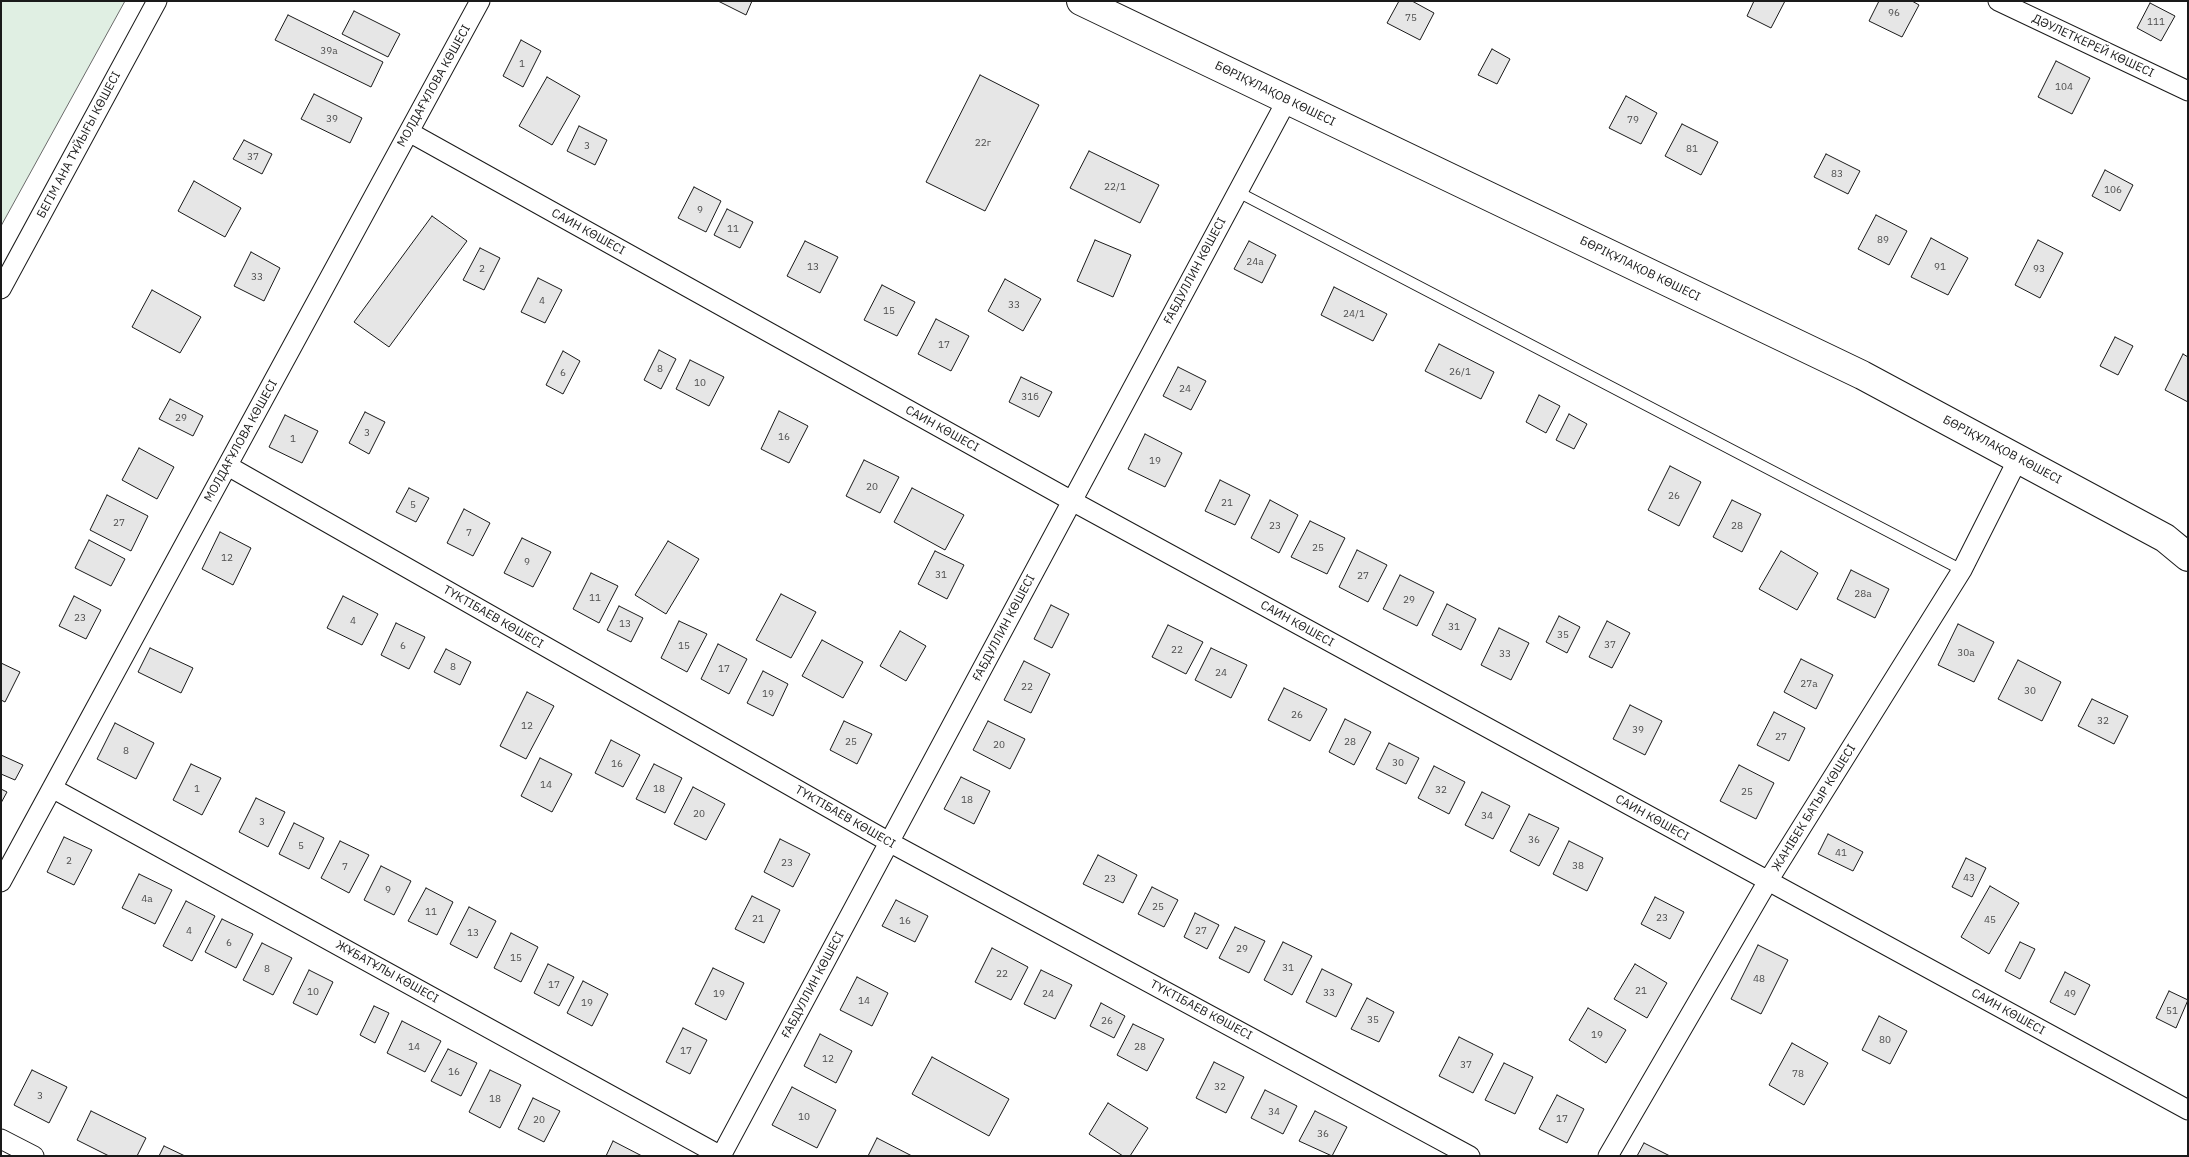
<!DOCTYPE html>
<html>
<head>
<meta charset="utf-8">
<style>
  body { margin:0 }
  #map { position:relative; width:2189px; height:1157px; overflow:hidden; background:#fff; font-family:"IBM Plex Sans",sans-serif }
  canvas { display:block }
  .frame { position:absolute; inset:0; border:2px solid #1a1a1a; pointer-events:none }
</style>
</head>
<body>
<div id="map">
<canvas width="2189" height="1157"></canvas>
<div class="frame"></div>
</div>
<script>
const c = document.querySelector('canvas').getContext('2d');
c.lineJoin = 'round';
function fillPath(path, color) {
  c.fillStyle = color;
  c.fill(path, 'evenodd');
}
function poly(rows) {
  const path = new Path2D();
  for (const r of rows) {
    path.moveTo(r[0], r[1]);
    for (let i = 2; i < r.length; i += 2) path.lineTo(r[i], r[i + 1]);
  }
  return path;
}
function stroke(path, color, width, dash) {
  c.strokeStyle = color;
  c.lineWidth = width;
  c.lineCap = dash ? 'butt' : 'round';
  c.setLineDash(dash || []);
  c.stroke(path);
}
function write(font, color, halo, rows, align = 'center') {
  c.font = font + ' "IBM Plex Sans",sans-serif';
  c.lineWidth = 4;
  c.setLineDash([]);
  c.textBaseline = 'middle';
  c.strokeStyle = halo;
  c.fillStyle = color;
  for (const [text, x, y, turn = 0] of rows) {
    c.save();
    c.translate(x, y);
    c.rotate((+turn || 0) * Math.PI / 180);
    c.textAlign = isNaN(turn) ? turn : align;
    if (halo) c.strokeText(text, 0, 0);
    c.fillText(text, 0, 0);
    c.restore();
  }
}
const green = poly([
  [1,1,125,1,1,226,1,1]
]);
fillPath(green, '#e0efe3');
stroke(green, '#6a6a6a', 1);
const building = poly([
  [718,1,752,1,746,15,718,1],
  [1399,1,1412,1,1434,13,1420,40,1387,23,1399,1],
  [1754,1,1785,1,1771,28,1747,16,1754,1],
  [1879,1,1912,1,1919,5,1902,37,1869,21,1879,1],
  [2150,3,2175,16,2161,41,2137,28,2150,3],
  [354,11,400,34,388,57,342,34,354,11],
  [288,15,383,62,371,87,275,40,288,15],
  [521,40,541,51,523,87,503,76,521,40],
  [1492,49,1510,59,1497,84,1478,75,1492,49],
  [2056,61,2090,78,2072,114,2038,97,2056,61],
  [980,75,1039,105,985,211,926,182,980,75],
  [547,77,580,96,552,145,519,126,547,77],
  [314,94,362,118,350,143,301,119,314,94],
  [1626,96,1657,113,1641,144,1609,128,1626,96],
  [1682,124,1718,142,1701,175,1665,156,1682,124],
  [579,126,607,140,595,165,567,151,579,126],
  [244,140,272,154,262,174,233,159,244,140],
  [1089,151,1159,185,1140,223,1070,188,1089,151],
  [1826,154,1860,171,1848,194,1814,177,1826,154],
  [2105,170,2133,185,2120,211,2092,196,2105,170],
  [194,181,241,208,225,237,178,211,194,181],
  [694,187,721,201,706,232,678,218,694,187],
  [727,209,753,222,740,248,714,235,727,209],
  [1876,215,1907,231,1889,265,1858,249,1876,215],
  [432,216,467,241,389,347,354,322,432,216],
  [1931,238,1968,258,1948,295,1911,277,1931,238],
  [1095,240,1131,255,1113,297,1077,281,1095,240],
  [2038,240,2063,253,2040,298,2015,285,2038,240],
  [805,241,838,257,820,293,787,276,805,241],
  [1249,241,1276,255,1262,283,1234,269,1249,241],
  [480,248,500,258,484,290,463,280,480,248],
  [251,252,280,268,264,301,234,286,251,252],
  [538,278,562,290,545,323,521,312,538,278],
  [1005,279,1041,299,1023,331,988,311,1005,279],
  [882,285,915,302,897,336,864,320,882,285],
  [1334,287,1387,314,1373,341,1321,315,1334,287],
  [152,290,201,317,180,353,132,327,152,290],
  [936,319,969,336,951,371,918,354,936,319],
  [2115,337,2133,346,2118,375,2100,366,2115,337],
  [1439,344,1494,372,1481,399,1425,371,1439,344],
  [659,350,676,359,661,389,644,380,659,350],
  [563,351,580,361,563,394,546,385,563,351],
  [2183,354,2188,357,2188,402,2165,390,2183,354],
  [690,360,724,377,709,406,676,389,690,360],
  [1178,367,1206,381,1191,410,1163,396,1178,367],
  [1021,377,1052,392,1039,417,1009,402,1021,377],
  [1539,395,1560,406,1546,433,1526,422,1539,395],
  [170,399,203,416,193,436,159,419,170,399],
  [779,411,808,426,789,463,761,449,779,411],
  [365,412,385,422,369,454,349,443,365,412],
  [1569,414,1587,424,1574,449,1556,440,1569,414],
  [285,415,318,431,302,463,269,447,285,415],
  [1145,434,1182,453,1165,487,1128,469,1145,434],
  [139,448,174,467,157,499,122,480,139,448],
  [864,460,899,477,880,513,846,496,864,460],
  [1670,466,1701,482,1679,526,1648,510,1670,466],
  [1220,480,1250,495,1235,525,1205,511,1220,480],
  [409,488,429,498,416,522,396,512,409,488],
  [912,488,964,515,945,550,894,522,912,488],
  [107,495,148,516,131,551,90,530,107,495],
  [1270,500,1298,515,1279,553,1251,538,1270,500],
  [1732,500,1761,514,1742,552,1713,537,1732,500],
  [464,509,490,523,473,556,447,543,464,509],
  [1310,521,1345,538,1327,574,1291,557,1310,521],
  [220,532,251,548,233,585,202,569,220,532],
  [522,538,551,552,533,587,504,573,522,538],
  [89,540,125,559,111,586,75,568,89,540],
  [668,541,699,559,666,614,635,595,668,541],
  [1357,550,1387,565,1368,602,1339,587,1357,550],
  [935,551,964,565,947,599,918,584,935,551],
  [1781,551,1818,573,1797,610,1759,589,1781,551],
  [1851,570,1889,589,1875,618,1837,599,1851,570],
  [591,573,618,586,599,623,573,609,591,573],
  [1400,575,1434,592,1417,626,1383,609,1400,575],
  [781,594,816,612,791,658,756,640,781,594],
  [74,596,101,610,86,639,59,626,74,596],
  [343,596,378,614,362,645,327,628,343,596],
  [1447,604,1476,619,1461,650,1432,635,1447,604],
  [1051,605,1069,614,1052,648,1034,639,1051,605],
  [619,606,643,618,631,642,607,630,619,606],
  [1559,616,1580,627,1567,653,1546,642,1559,616],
  [679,621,707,634,687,672,661,658,679,621],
  [1607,621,1630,633,1612,668,1589,657,1607,621],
  [396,623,425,637,409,669,381,655,396,623],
  [1958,624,1994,642,1974,682,1938,665,1958,624],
  [1168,625,1203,642,1186,674,1152,657,1168,625],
  [1499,628,1529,643,1511,680,1481,665,1499,628],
  [900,631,926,646,906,681,880,666,900,631],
  [822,640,863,662,843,698,802,676,822,640],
  [718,644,747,659,729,694,701,679,718,644],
  [150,648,193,668,181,693,138,672,150,648],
  [1211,648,1247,665,1231,698,1195,680,1211,648],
  [446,649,471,662,460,685,434,672,446,649],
  [1801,659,1833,675,1816,709,1784,692,1801,659],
  [2018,660,2061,682,2042,721,1998,699,2018,660],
  [1024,661,1050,674,1031,713,1004,700,1024,661],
  [1,663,20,672,5,702,1,700,1,663],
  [763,671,788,684,773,716,747,703,763,671],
  [1284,688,1327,709,1310,741,1268,720,1284,688],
  [527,692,554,706,526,759,500,746,527,692],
  [2092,699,2128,716,2114,744,2078,726,2092,699],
  [1630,705,1662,721,1645,755,1613,739,1630,705],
  [1774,712,1805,728,1789,761,1757,745,1774,712],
  [1345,719,1371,732,1354,765,1329,752,1345,719],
  [844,721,872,734,857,764,830,750,844,721],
  [988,721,1025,739,1010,769,973,750,988,721],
  [115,723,154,743,136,779,97,759,115,723],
  [611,740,640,755,623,787,595,773,611,740],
  [1389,743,1419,758,1406,784,1376,769,1389,743],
  [1,755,23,765,15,780,1,774,1,755],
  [540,758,572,774,552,812,521,796,540,758],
  [191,764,221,778,202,815,173,800,191,764],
  [654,764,682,778,665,813,636,799,654,764],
  [1739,765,1774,783,1756,819,1720,801,1739,765],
  [1434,766,1465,782,1449,814,1418,798,1434,766],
  [961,777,990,791,974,824,944,809,961,777],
  [693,787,725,804,706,840,674,824,693,787],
  [1,789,7,792,1,803,1,789],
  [1482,792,1510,806,1493,839,1465,825,1482,792],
  [256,798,285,812,268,847,239,832,256,798],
  [1529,814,1559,828,1539,866,1510,851,1529,814],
  [294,823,324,838,309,869,279,854,294,823],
  [1828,834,1863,852,1853,871,1818,854,1828,834],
  [64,837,92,850,74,885,47,872,64,837],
  [780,839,810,854,793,887,764,872,780,839],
  [340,841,369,855,349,893,321,878,340,841],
  [1569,841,1603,858,1587,891,1553,874,1569,841],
  [1098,855,1137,875,1123,903,1083,884,1098,855],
  [1966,858,1986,868,1972,897,1952,887,1966,858],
  [381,866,411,881,394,915,364,900,381,866],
  [139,874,172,890,155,924,122,908,139,874],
  [1990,886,2019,903,1989,954,1961,937,1990,886],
  [1152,887,1178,900,1164,927,1138,914,1152,887],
  [426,888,453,902,437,935,408,921,426,888],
  [752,896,780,910,764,943,735,929,752,896],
  [1655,897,1684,912,1670,939,1641,924,1655,897],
  [896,900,928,916,915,942,882,926,896,900],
  [186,901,215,916,192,961,163,946,186,901],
  [469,907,496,921,477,958,450,944,469,907],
  [1195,913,1219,925,1207,949,1184,937,1195,913],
  [222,919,253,934,236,968,205,952,222,919],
  [1235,927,1265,941,1249,973,1219,958,1235,927],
  [511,933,538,947,521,982,494,968,511,933],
  [1283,942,1312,956,1292,995,1264,980,1283,942],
  [2020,942,2035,949,2020,979,2005,971,2020,942],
  [262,943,292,958,273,995,243,980,262,943],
  [1758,945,1788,960,1761,1014,1731,999,1758,945],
  [992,948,1028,967,1011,1000,975,982,992,948],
  [548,964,574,977,559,1006,534,993,548,964],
  [1635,964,1667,983,1647,1018,1614,999,1635,964],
  [713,968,744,983,726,1020,695,1004,713,968],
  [1322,969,1352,984,1336,1017,1306,1002,1322,969],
  [309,970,333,982,317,1015,293,1003,309,970],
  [1041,970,1072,985,1055,1019,1024,1004,1041,970],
  [2065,972,2090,985,2075,1015,2050,1002,2065,972],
  [857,977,888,993,872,1026,840,1010,857,977],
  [583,981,608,994,592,1026,567,1013,583,981],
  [2169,991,2188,1000,2176,1028,2156,1018,2169,991],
  [1367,998,1394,1012,1379,1042,1351,1029,1367,998],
  [1101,1003,1125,1016,1114,1038,1090,1026,1101,1003],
  [374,1006,389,1013,375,1043,360,1035,374,1006],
  [1588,1008,1626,1030,1606,1063,1569,1040,1588,1008],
  [1879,1016,1907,1031,1890,1064,1862,1050,1879,1016],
  [402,1021,441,1041,425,1072,387,1053,402,1021],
  [1133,1024,1164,1039,1147,1071,1117,1055,1133,1024],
  [683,1028,707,1040,690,1074,666,1062,683,1028],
  [820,1034,852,1051,836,1083,804,1066,820,1034],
  [1459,1037,1493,1054,1473,1093,1439,1076,1459,1037],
  [1792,1043,1828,1063,1804,1105,1769,1085,1792,1043],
  [448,1049,477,1063,461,1096,431,1081,448,1049],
  [932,1057,1009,1099,989,1136,912,1094,932,1057],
  [1214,1062,1244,1077,1226,1113,1196,1098,1214,1062],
  [1504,1063,1533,1077,1515,1114,1485,1100,1504,1063],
  [32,1070,67,1087,49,1123,14,1105,32,1070],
  [490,1070,521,1085,500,1128,469,1112,490,1070],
  [792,1087,836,1110,817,1148,772,1125,792,1087],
  [1265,1090,1297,1106,1283,1134,1251,1118,1265,1090],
  [1557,1095,1584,1109,1567,1143,1539,1129,1557,1095],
  [533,1098,560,1111,544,1142,518,1129,533,1098],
  [1108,1103,1148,1128,1130,1156,1123,1156,1089,1134,1108,1103],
  [91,1111,146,1138,137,1156,109,1156,77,1140,91,1111],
  [1315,1111,1347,1127,1332,1156,1299,1141,1315,1111],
  [877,1138,912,1156,868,1156,877,1138],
  [613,1141,642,1156,606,1156,613,1141],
  [1644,1143,1670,1156,1637,1156,1644,1143],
  [164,1146,185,1156,159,1156,164,1146]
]);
fillPath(building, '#e6e6e6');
stroke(building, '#1a1a1a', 1);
const lane = poly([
  [1238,192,1962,570]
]);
const street = poly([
  [1998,1,2188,91],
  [409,132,1072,501,2188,1110],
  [1,289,157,1],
  [228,466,889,842,1470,1156],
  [52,788,721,1156],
  [1,882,480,1],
  [1,1139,34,1156],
  [721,1156,1287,100],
  [1608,1156,1768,881,1962,570,2018,459]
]);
const secondary = poly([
  [1081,1,1862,375,2165,538,2188,557]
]);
stroke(lane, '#1a1a1a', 12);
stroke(street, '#1a1a1a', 21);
stroke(secondary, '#1a1a1a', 30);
stroke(lane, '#fff', 10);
stroke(street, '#fff', 19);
stroke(secondary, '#fff', 28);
write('10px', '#4d4d4d', null, [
  ["96",1894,13],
  ["75",1411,18],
  ["111",2156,22],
  ["39а",329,51],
  ["1",522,64],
  ["104",2064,87],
  ["39",332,119],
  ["79",1633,120],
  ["22г",983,143],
  ["3",587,146],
  ["81",1692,149],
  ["37",253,157],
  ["83",1837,174],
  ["22/1",1115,187],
  ["106",2113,190],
  ["9",700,210],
  ["11",733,229],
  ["89",1883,240],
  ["24а",1255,262],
  ["13",813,267],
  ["91",1940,267],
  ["2",482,269],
  ["93",2039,269],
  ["33",257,277],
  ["4",542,301],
  ["33",1014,305],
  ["15",889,311],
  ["24/1",1354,314],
  ["17",944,345],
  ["8",660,369],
  ["26/1",1460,372],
  ["6",563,373],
  ["10",700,383],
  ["24",1185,389],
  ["31б",1030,397],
  ["29",181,418],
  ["3",367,433],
  ["16",784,437],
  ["1",293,439],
  ["19",1155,461],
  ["20",872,487],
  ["26",1674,496],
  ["21",1227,503],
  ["5",413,505],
  ["27",119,523],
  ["23",1275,526],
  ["28",1737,526],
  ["7",469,533],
  ["25",1318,548],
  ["12",227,558],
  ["9",527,562],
  ["31",941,575],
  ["27",1363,576],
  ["28а",1863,594],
  ["11",595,598],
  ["29",1409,600],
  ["23",80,618],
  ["4",353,621],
  ["13",625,624],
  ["31",1454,627],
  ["35",1563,635],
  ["37",1610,645],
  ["6",403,646],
  ["15",684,646],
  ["22",1177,650],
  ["30а",1966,653],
  ["33",1505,654],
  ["8",453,667],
  ["17",724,669],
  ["24",1221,673],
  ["27а",1809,684],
  ["22",1027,687],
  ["30",2030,691],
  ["19",768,694],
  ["26",1297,715],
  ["32",2103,721],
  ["12",527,726],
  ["39",1638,730],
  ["27",1781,737],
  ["25",851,742],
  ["28",1350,742],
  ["20",999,745],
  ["8",126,751],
  ["30",1398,763],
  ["16",617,764],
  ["14",546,785],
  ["1",197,789],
  ["18",659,789],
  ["32",1441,790],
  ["25",1747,792],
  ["18",967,800],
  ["20",699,814],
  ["34",1487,816],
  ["3",262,822],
  ["36",1534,840],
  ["5",301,846],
  ["41",1841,853],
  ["2",69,861],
  ["23",787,863],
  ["38",1578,866],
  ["7",345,867],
  ["43",1969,878],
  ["23",1110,879],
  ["9",388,890],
  ["4а",147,899],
  ["25",1158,907],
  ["11",431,912],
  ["23",1662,918],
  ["21",758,919],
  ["45",1990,920],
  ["16",905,921],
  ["4",189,931],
  ["27",1201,931],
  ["13",473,933],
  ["6",229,943],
  ["29",1242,949],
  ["15",516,958],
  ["31",1288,968],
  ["8",267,969],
  ["22",1002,974],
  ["48",1759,979],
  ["17",554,985],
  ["21",1641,991],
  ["10",313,992],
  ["33",1329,993],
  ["19",719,994],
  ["24",1048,994],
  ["49",2070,994],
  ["14",864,1001],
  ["19",587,1003],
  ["51",2172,1011],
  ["35",1373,1020],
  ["26",1107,1021],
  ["19",1597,1035],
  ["80",1885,1040],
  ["14",414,1047],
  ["28",1140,1047],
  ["17",686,1051],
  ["12",828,1059],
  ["37",1466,1065],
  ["16",454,1072],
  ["78",1798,1074],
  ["32",1220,1087],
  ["3",40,1096],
  ["18",495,1099],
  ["34",1274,1112],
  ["10",804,1117],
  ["17",1562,1119],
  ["20",539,1120],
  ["36",1323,1134]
]);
write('12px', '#1a1a1a', '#fff', [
  ["ДӘУЛЕТКЕРЕЙ КӨШЕСІ",2093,46,25],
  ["МОЛДАҒҰЛОВА КӨШЕСІ",434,86,-61],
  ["БӨРІҚҰЛАҚОВ КӨШЕСІ",1275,94,26],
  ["БЕГІМ АНА ТҰЙЫҒЫ КӨШЕСІ",79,145,-62],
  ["САИН КӨШЕСІ",588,232,29],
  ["БӨРІҚҰЛАҚОВ КӨШЕСІ",1640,269,26],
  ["ҒАБДУЛЛИН КӨШЕСІ",1195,271,-62],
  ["САИН КӨШЕСІ",942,429,29],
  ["МОЛДАҒҰЛОВА КӨШЕСІ",241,441,-61],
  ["БӨРІҚҰЛАҚОВ КӨШЕСІ",2002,450,28],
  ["ТҮКТІБАЕВ КӨШЕСІ",493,617,30],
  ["САИН КӨШЕСІ",1297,624,29],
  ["ҒАБДУЛЛИН КӨШЕСІ",1004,628,-62],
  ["ЖАНІБЕК БАТЫР КӨШЕСІ",1814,808,-58],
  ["ТҮКТІБАЕВ КӨШЕСІ",845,817,30],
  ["САИН КӨШЕСІ",1652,818,29],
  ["ЖҰБАТҰЛЫ КӨШЕСІ",387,972,29],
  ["ҒАБДУЛЛИН КӨШЕСІ",813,985,-62],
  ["ТҮКТІБАЕВ КӨШЕСІ",1201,1010,28],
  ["САИН КӨШЕСІ",2008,1012,29]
]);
</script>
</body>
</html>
